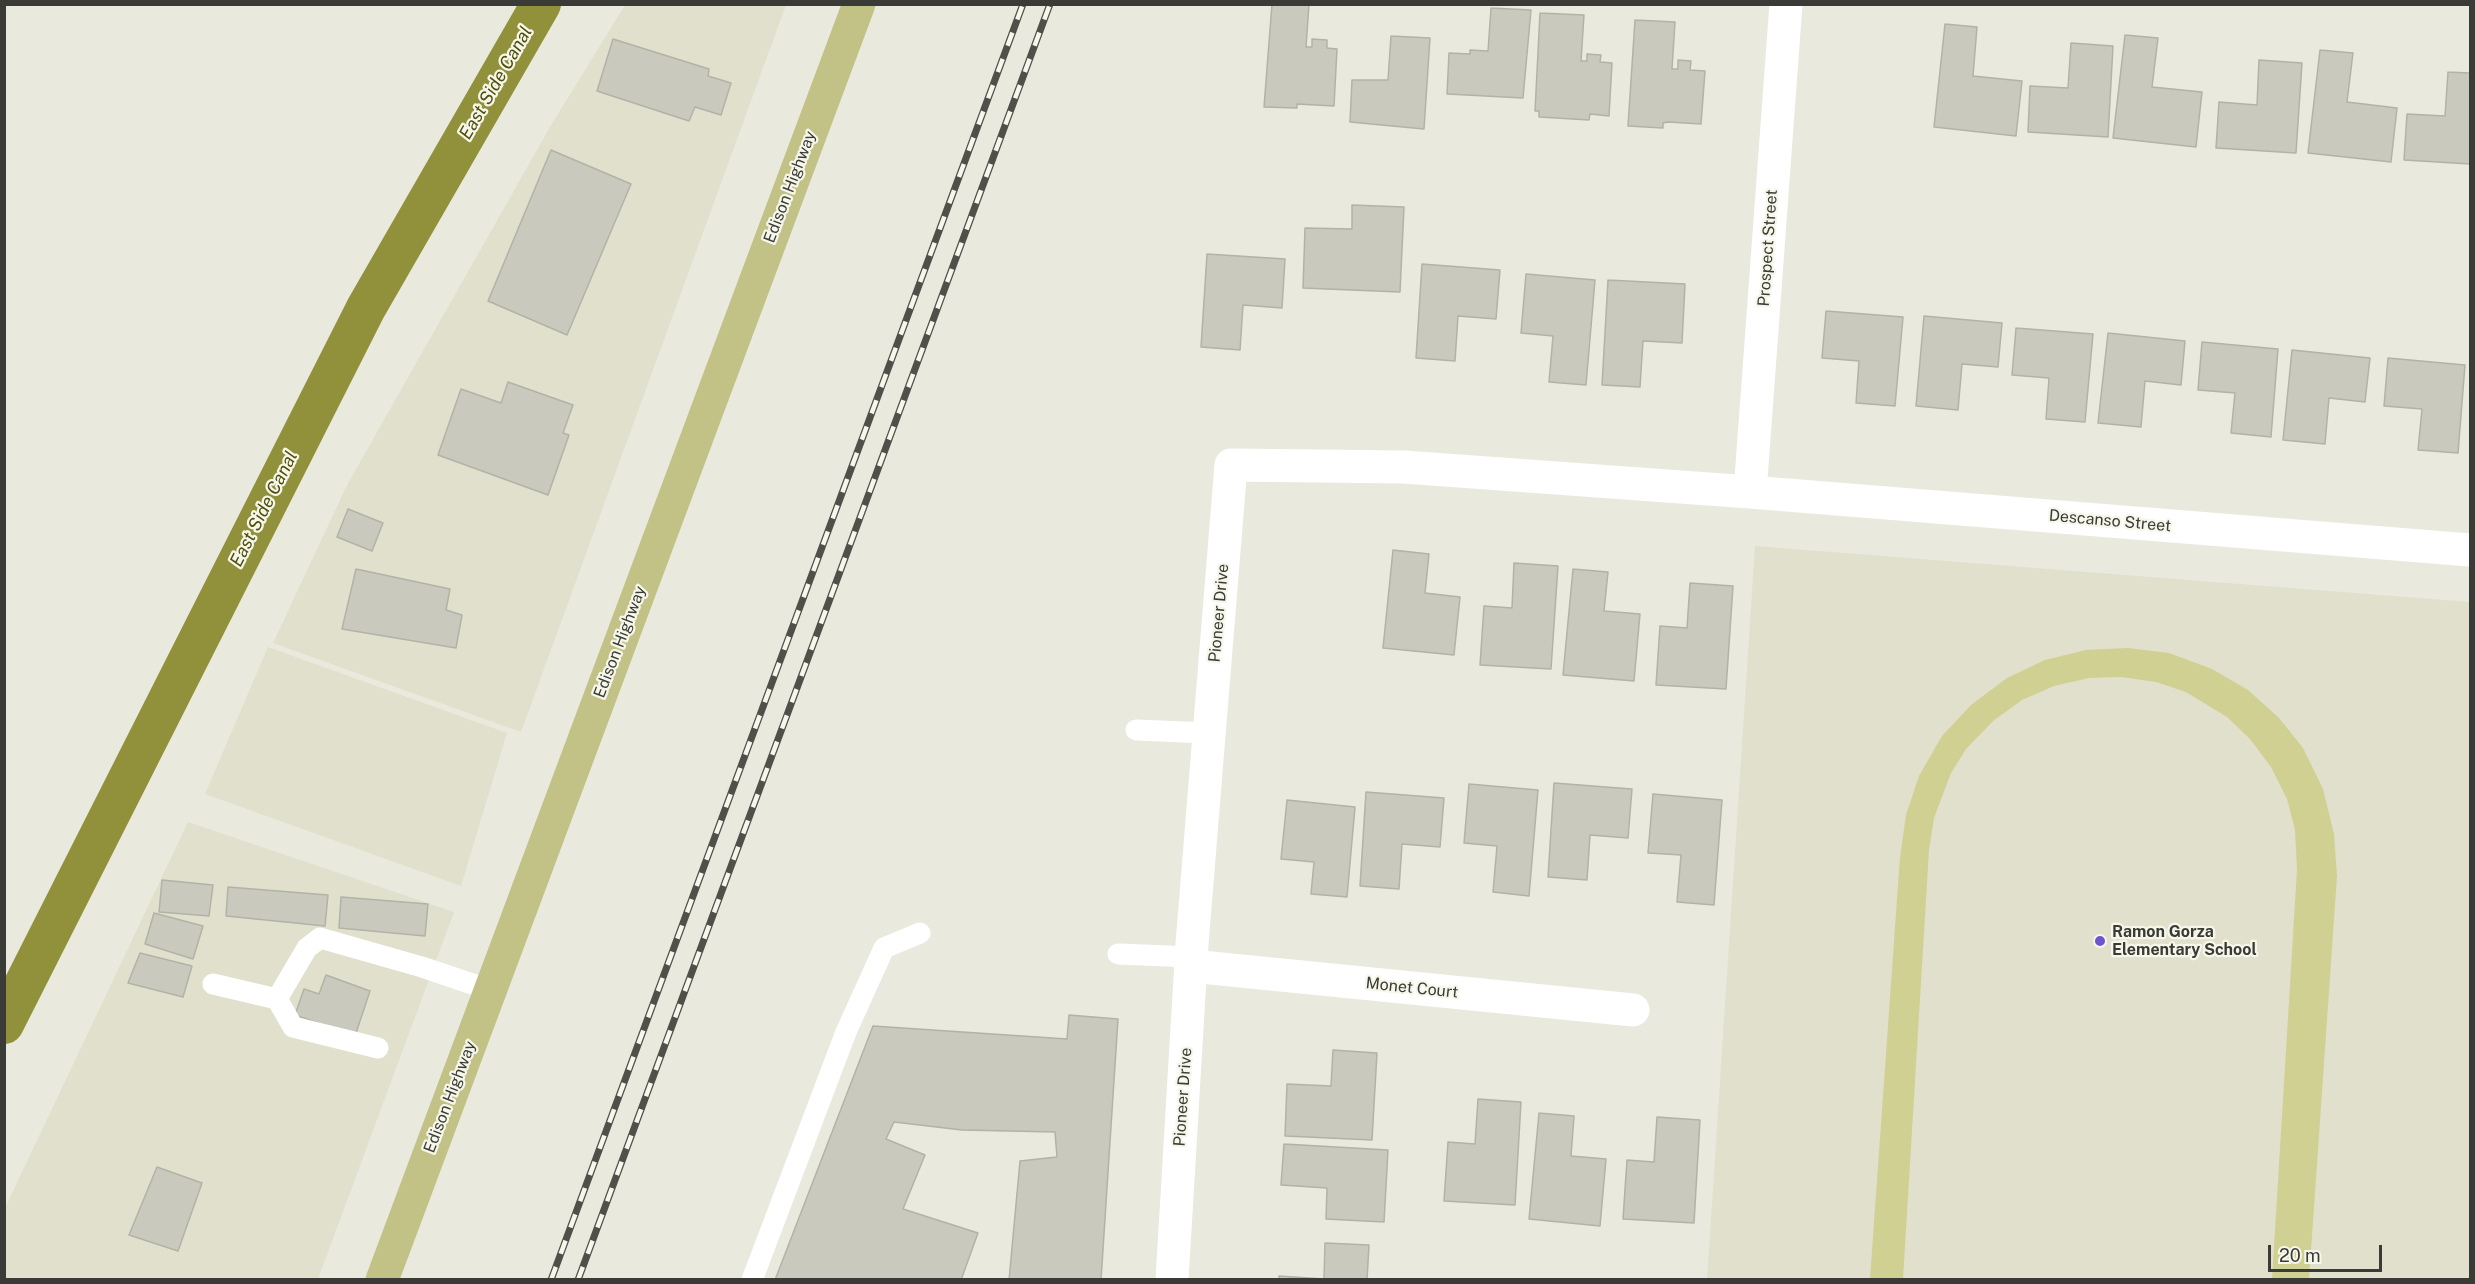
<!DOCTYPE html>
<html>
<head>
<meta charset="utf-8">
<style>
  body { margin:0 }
  #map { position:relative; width:2475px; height:1284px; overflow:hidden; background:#e9eadd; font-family:"Public Sans",sans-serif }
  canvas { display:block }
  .frame { position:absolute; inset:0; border:6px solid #3a3b36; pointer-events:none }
  .scale { position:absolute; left:2268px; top:1245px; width:114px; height:27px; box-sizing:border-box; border:3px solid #3a3b36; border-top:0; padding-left:8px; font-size:18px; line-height:21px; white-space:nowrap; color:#3a3b36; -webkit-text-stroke:4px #f6f7ea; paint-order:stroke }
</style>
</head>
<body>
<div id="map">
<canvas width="2475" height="1284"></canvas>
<div class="frame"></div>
<div class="scale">20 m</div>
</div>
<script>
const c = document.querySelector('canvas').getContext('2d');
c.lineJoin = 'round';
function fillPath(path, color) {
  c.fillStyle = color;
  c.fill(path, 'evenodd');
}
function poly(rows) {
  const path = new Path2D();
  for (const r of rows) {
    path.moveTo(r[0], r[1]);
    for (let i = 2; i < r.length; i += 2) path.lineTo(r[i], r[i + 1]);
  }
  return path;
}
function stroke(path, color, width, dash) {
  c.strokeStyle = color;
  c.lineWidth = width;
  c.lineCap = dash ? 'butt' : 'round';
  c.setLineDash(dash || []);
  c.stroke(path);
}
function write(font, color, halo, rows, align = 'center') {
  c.font = font + ' "Public Sans",sans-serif';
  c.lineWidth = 4.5;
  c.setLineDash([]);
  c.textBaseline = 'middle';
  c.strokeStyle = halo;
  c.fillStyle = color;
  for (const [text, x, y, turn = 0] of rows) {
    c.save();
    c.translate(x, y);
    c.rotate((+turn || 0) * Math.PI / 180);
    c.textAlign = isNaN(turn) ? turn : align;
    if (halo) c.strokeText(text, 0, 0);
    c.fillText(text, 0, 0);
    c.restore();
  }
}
fillPath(poly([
  [625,5,786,5,521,732,273,643,347,485,550,127],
  [1755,546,2470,602,2470,1279,1707,1280],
  [268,647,507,733,461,886,205,794],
  [188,822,454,912,318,1279,5,1279,4,1210]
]), '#e0e0cc');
fillPath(poly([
  [2128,648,2169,653,2212,669,2248,690,2279,718,2303,748,2323,789,2334,834,2337,876,2309,1279,2272,1279,2297,870,2295,830,2287,799,2271,767,2250,739,2227,717,2186,692,2156,682,2121,677,2089,678,2054,686,2022,700,1993,721,1966,749,1951,773,1934,818,1929,850,1903,1279,1870,1279,1900,857,1906,815,1919,776,1942,736,1971,705,2007,678,2045,660,2086,650]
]), '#d0d092');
stroke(poly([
  [4,1024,366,308,541,4]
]), '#92913b', 40);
const building = poly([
  [1272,4,1309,4,1306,47,1312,47,1312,39,1327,40,1327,48,1337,49,1334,106,1297,104,1297,108,1264,107,1272,4],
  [1491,8,1531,10,1523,98,1447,94,1449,53,1470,54,1470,50,1488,51,1491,8],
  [1540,13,1584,15,1581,61,1587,61,1587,54,1601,55,1600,62,1612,63,1609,116,1590,114,1589,120,1539,117,1539,111,1535,111,1540,13],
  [1635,20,1675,22,1672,69,1678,69,1678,60,1691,61,1690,70,1705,71,1701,124,1668,122,1663,123,1663,128,1628,126,1635,20],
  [1945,24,1977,27,1973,76,2022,81,2016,136,1934,127,1945,24],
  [2125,35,2158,38,2152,87,2202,92,2196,147,2113,138,2125,35],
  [1391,36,1430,38,1424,129,1350,122,1352,80,1388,80,1391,36],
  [613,39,709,69,708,76,731,83,721,115,695,107,689,121,597,91,613,39],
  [2071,43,2113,46,2108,137,2028,132,2030,86,2068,88,2071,43],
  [2320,50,2353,53,2347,102,2397,108,2391,162,2308,153,2320,50],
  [2259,60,2302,63,2296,153,2216,148,2219,102,2257,105,2259,60],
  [2448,72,2470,73,2470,164,2404,160,2407,114,2445,116,2448,72],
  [551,150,631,184,567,335,488,301,551,150],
  [1352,205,1404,207,1400,292,1303,288,1305,228,1352,229,1352,205],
  [1207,254,1285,259,1282,308,1243,305,1240,350,1201,347,1207,254],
  [1422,264,1500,270,1496,319,1458,316,1455,361,1416,358,1422,264],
  [1526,274,1595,280,1586,385,1549,382,1553,336,1521,333,1526,274],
  [1608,280,1685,284,1682,343,1643,341,1640,387,1602,385,1608,280],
  [1826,311,1903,317,1895,406,1856,403,1859,361,1822,358,1826,311],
  [1924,316,2002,323,1998,367,1962,364,1958,410,1916,406,1924,316],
  [2016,328,2093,334,2085,422,2046,419,2049,378,2012,375,2016,328],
  [2108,333,2185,341,2181,385,2145,381,2141,427,2098,423,2108,333],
  [2202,342,2278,349,2271,437,2231,433,2235,393,2198,390,2202,342],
  [2292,350,2370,358,2365,402,2329,398,2325,444,2283,440,2292,350],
  [2388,358,2465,365,2458,453,2418,450,2422,409,2384,406,2388,358],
  [508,382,573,405,563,433,569,435,548,495,438,455,461,389,501,403,508,382],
  [348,509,383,523,372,551,337,537,348,509],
  [1393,550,1429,554,1425,593,1460,597,1454,655,1383,648,1393,550],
  [1514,563,1558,566,1551,669,1480,665,1484,606,1512,608,1514,563],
  [356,569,450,589,446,610,462,615,456,648,342,629,356,569],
  [1573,569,1608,572,1604,611,1640,614,1634,681,1563,675,1573,569],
  [1690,583,1733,586,1726,689,1656,685,1660,626,1687,628,1690,583],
  [1554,783,1632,789,1628,838,1590,835,1587,880,1548,877,1554,783],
  [1469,784,1538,790,1529,896,1493,892,1497,846,1464,843,1469,784],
  [1366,792,1444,798,1440,847,1402,844,1399,889,1360,886,1366,792],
  [1653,794,1722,800,1714,905,1677,902,1681,855,1648,853,1653,794],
  [1287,800,1355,807,1347,897,1311,894,1314,862,1281,859,1287,800],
  [162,880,213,885,209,916,159,912,162,880],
  [228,887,328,895,325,926,226,916,228,887],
  [341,897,428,904,425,936,339,928,341,897],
  [154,913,203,926,193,959,145,944,154,913],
  [140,953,192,966,183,997,128,983,140,953],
  [326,975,370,991,355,1036,295,1015,304,989,319,994,326,975],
  [1069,1015,1118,1019,1101,1280,1009,1280,1020,1161,1057,1157,1055,1132,962,1130,894,1122,886,1139,925,1155,903,1209,978,1233,961,1280,775,1280,873,1026,1067,1039,1069,1015],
  [1333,1050,1377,1053,1372,1140,1285,1136,1287,1084,1331,1086,1333,1050],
  [1478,1099,1521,1102,1515,1205,1444,1201,1448,1142,1475,1144,1478,1099],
  [1539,1113,1574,1116,1571,1156,1606,1159,1600,1226,1529,1219,1539,1113],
  [1657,1117,1700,1120,1694,1223,1623,1219,1627,1160,1654,1162,1657,1117],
  [1284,1144,1388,1150,1384,1222,1326,1219,1327,1188,1281,1185,1284,1144],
  [157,1167,202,1183,178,1251,129,1235,157,1167],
  [1325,1243,1369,1245,1367,1280,1279,1280,1279,1276,1324,1279,1325,1243]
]);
fillPath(building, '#c9c9bd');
stroke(building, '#b2b3a7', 1.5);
stroke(poly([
  [1136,730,1209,733],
  [1118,954,1192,957],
  [213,984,277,999,307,948,320,938,422,967,490,990],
  [277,999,293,1027,378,1048],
  [752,1280,846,1032,884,948,920,933]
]), '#fff', 21);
stroke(poly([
  [1750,492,1786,4],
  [1191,966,1633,1010],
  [1172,1280,1192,944,1231,465,1404,467,1750,492,2470,550]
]), '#fff', 33);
stroke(poly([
  [382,1280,859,4]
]), '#c2c186', 33);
const rail = poly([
  [551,1280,1023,4],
  [578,1280,1050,4]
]);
stroke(rail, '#4f504a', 7);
stroke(rail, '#f6f7ea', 4.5, [14]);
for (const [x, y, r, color] of [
  [2100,941,6,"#6e54ce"]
]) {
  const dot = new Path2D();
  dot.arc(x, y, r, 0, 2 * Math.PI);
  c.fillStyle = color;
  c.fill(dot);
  stroke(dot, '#f6f7ea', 2);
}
write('16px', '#3a3b36', '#f6f7ea', [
  ["Edison Highway",790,187,-69],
  ["Prospect Street",1768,248,-86],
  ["Descanso Street",2110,521,5],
  ["Pioneer Drive",1219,613,-85],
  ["Edison Highway",620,642,-69],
  ["Monet Court",1412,988,6],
  ["Edison Highway",450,1097,-69],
  ["Pioneer Drive",1183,1097,-86]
]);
write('bold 16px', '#3a3b36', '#f6f7ea', [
  ["Ramon Gorza",2112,932],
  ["Elementary School",2112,950]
], 'left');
write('italic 18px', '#4f4e0b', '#f6f7ea', [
  ["East Side Canal",496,83,-60],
  ["East Side Canal",264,509,-63]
]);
</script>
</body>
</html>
